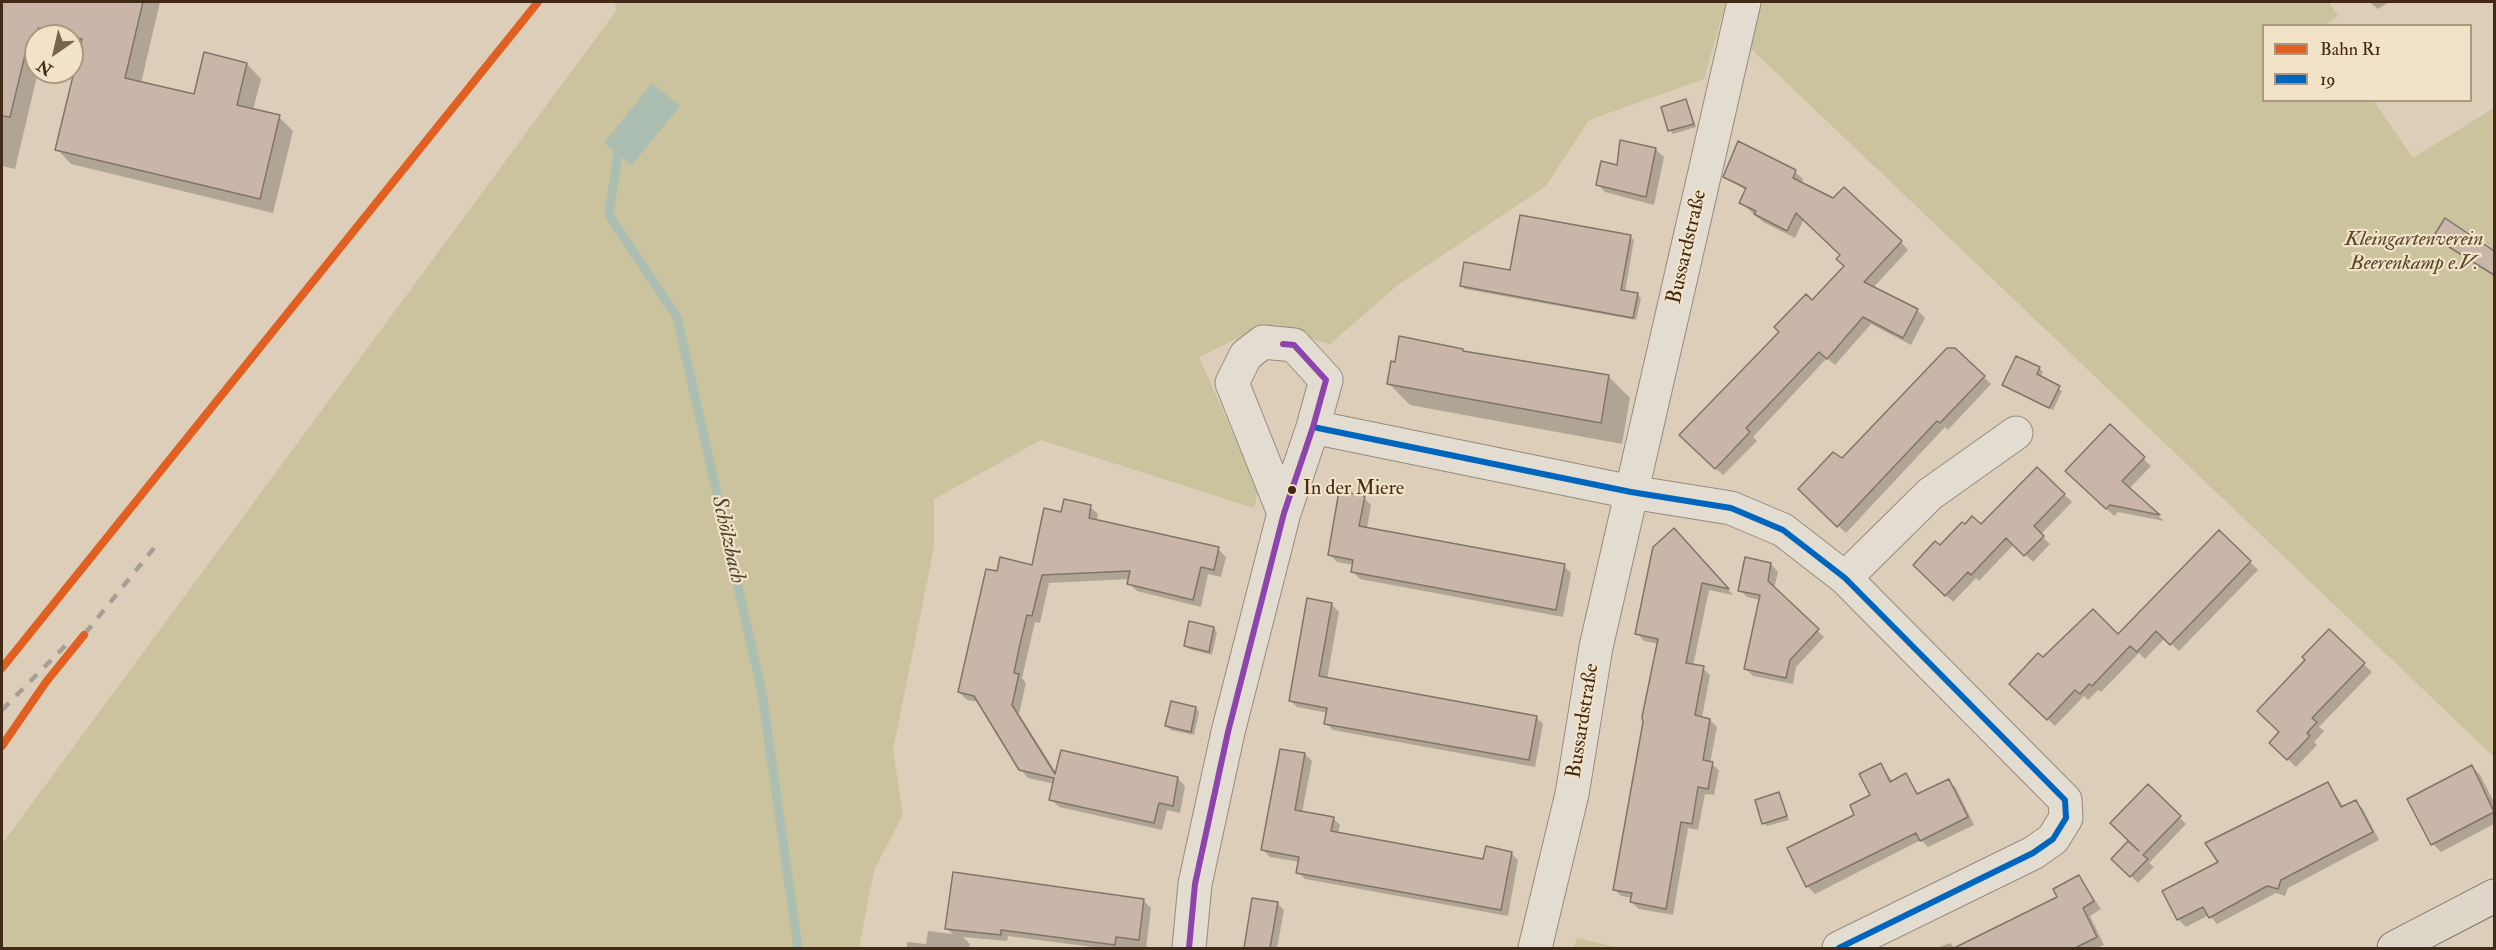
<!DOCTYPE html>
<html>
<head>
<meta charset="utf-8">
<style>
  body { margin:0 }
  #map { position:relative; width:2496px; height:950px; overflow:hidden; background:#dcceb9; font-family:"IM FELL Double Pica",serif }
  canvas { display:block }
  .frame { position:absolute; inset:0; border:3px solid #432a16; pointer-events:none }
  .legend { position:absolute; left:2262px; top:24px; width:210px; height:78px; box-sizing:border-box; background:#f1e2c8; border:2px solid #ab9881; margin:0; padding:8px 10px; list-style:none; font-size:18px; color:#432a16 }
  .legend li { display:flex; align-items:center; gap:12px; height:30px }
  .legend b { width:30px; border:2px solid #ab9881 }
  .north { position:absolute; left:24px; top:24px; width:60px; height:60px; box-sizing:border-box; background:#f1e2c8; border:2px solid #ab9881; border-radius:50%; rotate:214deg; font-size:16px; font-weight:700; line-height:24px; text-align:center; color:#432a16 }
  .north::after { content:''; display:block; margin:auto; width:21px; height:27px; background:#79634f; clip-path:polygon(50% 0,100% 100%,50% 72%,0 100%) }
</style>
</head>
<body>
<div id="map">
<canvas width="2496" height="950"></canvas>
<div class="frame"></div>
<ul class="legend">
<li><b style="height:8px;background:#e05f21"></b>Bahn R1</li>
<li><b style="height:8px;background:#0065bd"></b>19</li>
</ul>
<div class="north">N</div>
</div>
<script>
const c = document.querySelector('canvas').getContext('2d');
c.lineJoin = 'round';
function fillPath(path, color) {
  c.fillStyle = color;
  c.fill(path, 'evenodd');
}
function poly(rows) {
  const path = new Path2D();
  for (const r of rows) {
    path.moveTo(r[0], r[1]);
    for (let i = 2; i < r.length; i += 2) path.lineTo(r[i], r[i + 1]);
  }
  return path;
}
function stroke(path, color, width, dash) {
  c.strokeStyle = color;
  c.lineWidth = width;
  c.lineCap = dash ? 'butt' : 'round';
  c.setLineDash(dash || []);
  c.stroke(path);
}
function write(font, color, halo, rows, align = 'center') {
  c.font = font + ' "IM FELL Double Pica",serif';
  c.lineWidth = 4.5;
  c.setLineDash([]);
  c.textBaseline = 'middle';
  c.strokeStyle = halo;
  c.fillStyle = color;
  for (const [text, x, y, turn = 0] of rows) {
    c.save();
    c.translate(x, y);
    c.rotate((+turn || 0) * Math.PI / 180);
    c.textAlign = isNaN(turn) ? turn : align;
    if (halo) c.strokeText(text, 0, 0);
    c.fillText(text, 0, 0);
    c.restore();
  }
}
fillPath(poly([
  [615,2,1726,2,1704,79,1589,120,1546,186,1399,284,1330,344,1264,325,1199,357,1258,491,1254,508,1041,440,934,499,934,547,893,750,903,815,874,870,859,948,2,948,2,844,616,11],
  [1759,2,2329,2,2338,16,2326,25,2264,26,2264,100,2374,101,2413,158,2494,108,2494,757,1747,45],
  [1577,938,1620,948,1574,948]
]), '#cac39d');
fillPath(poly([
  [652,83,680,106,632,165,604,143]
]), '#acbdb2');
fillPath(poly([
  [2,2,160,2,141,83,195,96,247,64,261,79,253,110,279,117,293,131,273,213,71,164,57,149,81,48,72,46,72,36,36,36,36,72,38,72,15,169,2,166],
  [2370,2,2389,2,2378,9],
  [1686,101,1696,127,1673,134,1670,130],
  [1739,143,1795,172,1803,179,1801,184,1834,200,1844,189,1901,242,1908,250,1873,288,1917,310,1925,318,1911,345,1871,324,1835,365,1827,358,1753,437,1757,441,1723,475,1681,435,1846,266,1842,255,1804,219,1795,238,1763,222,1741,203,1747,191,1725,177],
  [1655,149,1664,157,1654,205,1605,192,1597,184,1618,166],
  [2446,220,2494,250,2494,275,2438,240],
  [1630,237,1634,240,1625,292,1637,294,1641,298,1636,320,1465,289,1461,285],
  [1462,350,1466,353,1609,377,1630,398,1622,444,1410,405,1388,383],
  [1955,350,1991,384,1948,430,1945,427,1846,533,1800,489,1842,460],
  [2039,368,2043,372,2040,378,2062,391,2053,410,2004,385],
  [2110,427,2151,466,2129,489,2164,521,2118,512,2114,516,2075,479],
  [2037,469,2072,502,2040,535,2050,544,2033,562,2014,544,1979,581,1976,578,1953,602,1915,565,1940,547,1981,526],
  [1364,498,1371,505,1367,529,1564,566,1571,573,1563,617,1360,579,1353,572,1354,565,1337,562,1330,555],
  [1090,507,1098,514,1097,521,1218,549,1226,557,1221,577,1208,574,1201,607,1137,591,1129,583,1130,579,1049,583,1040,623,1035,622,1022,678,1026,683,1019,714,1057,774,1177,778,1185,786,1180,813,1167,810,1162,830,1059,807,1051,799,1055,784,1028,778,1020,769,979,702,967,700,959,692,998,573,1033,567,1062,514],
  [2219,532,2258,570,2179,651,2165,638,2145,659,2139,653,2101,692,2098,690,2088,700,2084,696,2055,726,2011,684,2043,659,2118,636],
  [1681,537,1733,595,1709,590,1693,666,1703,668,1710,675,1702,718,1710,720,1717,727,1710,763,1719,770,1714,795,1705,794,1698,830,1688,828,1673,915,1639,909,1631,902,1632,898,1621,896,1614,889,1659,644,1644,641,1637,633],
  [1771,564,1778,572,1774,589,1824,637,1796,667,1793,684,1753,676,1746,669,1760,600,1747,597,1740,590],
  [1308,600,1332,605,1339,612,1327,679,1536,717,1543,724,1535,767,1333,730,1326,723,1328,713,1297,707,1290,700],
  [1214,628,1217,632,1212,655,1189,649,1185,646],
  [2329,631,2372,672,2319,727,2324,731,2314,742,2317,745,2296,767,2271,743,2281,732],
  [1196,708,1199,712,1194,735,1171,730,1167,726],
  [1305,754,1312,761,1302,813,1333,818,1340,825,1338,834,1485,861,1511,853,1518,860,1508,916,1305,879,1298,872,1300,862,1270,857,1263,850],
  [1881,765,1893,782,1906,775,1919,795,1948,781,1956,788,1974,825,1928,847,1921,840,1815,894,1808,887,1789,849,1856,815,1872,796],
  [2472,767,2480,775,2494,802,2494,824,2441,852,2433,844],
  [2328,784,2344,807,2356,802,2363,809,2379,840,2288,888,2285,896,2276,893,2217,924,2209,915,2186,927,2178,919,2220,863],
  [2148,787,2186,824,2149,863,2154,867,2138,883,2113,859,2140,850],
  [1779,794,1789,820,1767,826,1764,823],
  [2079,876,2101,909,2090,916,2104,945,2097,948,1958,948,2059,897],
  [1254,899,1277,903,1284,910,1277,948,1245,948],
  [1144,901,1151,908,1146,948,1100,948,1008,936,1007,941,963,937,970,944,969,948,907,948,907,942,926,944,928,931,953,934,947,929],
  [1950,943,1955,948,1937,948]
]), '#0003');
stroke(poly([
  [618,152,609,215,677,317,762,693,798,948]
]), '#acbdb2', 9);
const building = poly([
  [2,2,143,2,125,78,194,94,204,52,247,63,237,105,280,115,260,199,55,150,82,39,38,28,34,49,27,47,10,117,2,116,2,2],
  [1686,99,1694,124,1668,131,1661,107,1686,99],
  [1620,140,1656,148,1646,197,1596,185,1601,161,1617,165,1620,140],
  [1738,141,1796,170,1793,178,1833,198,1844,187,1902,241,1864,282,1918,309,1903,338,1863,317,1827,359,1819,352,1746,428,1750,432,1715,469,1679,435,1779,332,1774,327,1806,294,1812,300,1844,266,1836,259,1840,255,1796,213,1787,231,1754,214,1756,211,1739,203,1746,188,1723,177,1738,141],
  [1520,215,1631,235,1621,290,1638,293,1633,318,1460,286,1464,262,1510,270,1520,215],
  [2445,218,2494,251,2494,275,2433,237,2445,218],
  [1399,336,1463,349,1463,351,1609,375,1601,423,1387,384,1391,361,1395,362,1399,336],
  [1947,348,1955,348,1985,376,1940,423,1937,421,1837,527,1798,489,1833,452,1842,458,1947,348],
  [2016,356,2040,367,2037,374,2060,386,2049,408,2002,385,2016,356],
  [2110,424,2145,457,2122,481,2160,515,2110,505,2106,509,2065,471,2110,424],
  [2037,467,2065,494,2034,526,2044,536,2024,556,2006,538,1971,575,1968,572,1945,596,1913,565,1935,541,1940,545,1962,522,1965,524,1972,516,1981,524,2037,467],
  [1339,491,1365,496,1359,526,1565,564,1556,610,1351,572,1353,560,1328,555,1339,491],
  [1064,499,1091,505,1089,518,1219,547,1214,570,1201,567,1193,600,1127,584,1130,571,1042,575,1032,616,1027,615,1020,644,1014,673,1019,674,1012,705,1055,774,1061,750,1178,777,1173,806,1159,803,1154,823,1049,800,1054,778,1019,770,974,696,958,692,986,569,997,571,1000,557,1032,565,1044,508,1061,512,1064,499],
  [1674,528,1729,589,1702,583,1686,663,1704,666,1695,715,1710,719,1703,760,1713,762,1708,789,1698,787,1692,824,1681,822,1666,909,1630,902,1632,893,1613,890,1643,722,1642,717,1658,639,1635,634,1653,547,1674,528],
  [2219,530,2251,561,2170,645,2156,631,2137,652,2130,646,2092,686,2089,684,2080,694,2075,690,2047,720,2009,684,2038,653,2043,657,2093,609,2118,634,2219,530],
  [1745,557,1771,563,1768,581,1819,629,1790,660,1786,678,1744,669,1760,595,1738,591,1745,557],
  [1307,598,1332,603,1319,676,1537,716,1529,760,1324,724,1327,708,1289,701,1307,598],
  [1189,621,1214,627,1209,652,1184,646,1189,621],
  [2329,629,2365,663,2312,718,2317,722,2307,733,2310,736,2287,760,2269,743,2279,732,2257,711,2305,660,2302,657,2329,629],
  [1171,701,1196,707,1191,732,1165,726,1171,701],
  [1280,749,1305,753,1295,810,1334,817,1331,831,1483,859,1486,846,1512,852,1501,910,1296,873,1299,857,1261,850,1280,749],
  [1881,763,1890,782,1906,773,1917,794,1949,779,1968,817,1920,841,1916,833,1806,887,1787,848,1854,815,1850,805,1870,795,1859,774,1881,763],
  [2472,765,2494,812,2431,845,2407,799,2472,765],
  [2328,782,2341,807,2356,800,2373,832,2281,880,2278,889,2267,886,2209,918,2203,907,2177,920,2162,891,2218,862,2205,843,2328,782],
  [2148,784,2181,816,2143,855,2148,859,2130,877,2111,859,2128,841,2139,851,2110,823,2148,784],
  [1779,792,1787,816,1762,824,1755,800,1779,792],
  [953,872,1144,899,1139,940,1116,937,1115,945,1001,930,1001,935,945,929,953,872],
  [2079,875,2094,901,2083,908,2097,937,2075,948,1954,948,2057,897,2053,889,2079,875],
  [1252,898,1278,902,1270,948,1244,948,1252,898]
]);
fillPath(building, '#c9b6a9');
stroke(building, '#807568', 1.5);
const minor = poly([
  [1313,427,1631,492,1731,508,1783,530,1845,578,2065,800,2066,818,2053,839,2033,853,1839,948],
  [1845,578,1930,494,2016,433],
  [1189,948,1195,884,1228,732,1284,513,1313,427,1326,380,1294,345,1263,342,1246,355,1232,383,1284,513],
  [1535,948,1572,794,1596,647,1744,2]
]);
const major = poly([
  [2394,948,2494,896]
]);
stroke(minor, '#968b7c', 35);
stroke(major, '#807568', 35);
stroke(minor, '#e3dcd1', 33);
stroke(major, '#ded6c9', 33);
stroke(poly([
  [2,710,67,644],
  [2,746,46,682,154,548]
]), '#a69f95', 4.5, [10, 10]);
stroke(poly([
  [1313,427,1631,492,1731,508,1783,530,1845,578,2065,800,2066,818,2053,839,2033,853,1839,948]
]), '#0065bd', 6);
stroke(poly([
  [1189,948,1195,884,1228,732,1284,513,1313,427,1326,380,1294,345,1283,344]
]), '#8e44ad', 6);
stroke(poly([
  [2,668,538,2],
  [2,746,46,682,84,635]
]), '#e05f21', 8);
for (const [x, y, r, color] of [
  [1292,490,5,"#432a16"]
]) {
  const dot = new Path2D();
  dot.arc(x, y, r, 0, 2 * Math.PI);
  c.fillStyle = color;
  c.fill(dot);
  stroke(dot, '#f1e2c8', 2);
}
write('20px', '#432a16', '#f1e2c8', [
  ["In der Miere",1303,490]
], 'left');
write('italic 21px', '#5b472c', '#f1e2c8', [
  ["Kleingartenverein",2414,240],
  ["Beerenkamp e.V.",2414,264]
]);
write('21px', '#432a16', '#f1e2c8', [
  ["Bussardstraße",1688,247,-77],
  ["Bussardstraße",1584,721,-81]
]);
write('italic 22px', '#544635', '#f1e2c8', [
  ["Schölzbach",727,540,77]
]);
</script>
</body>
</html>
